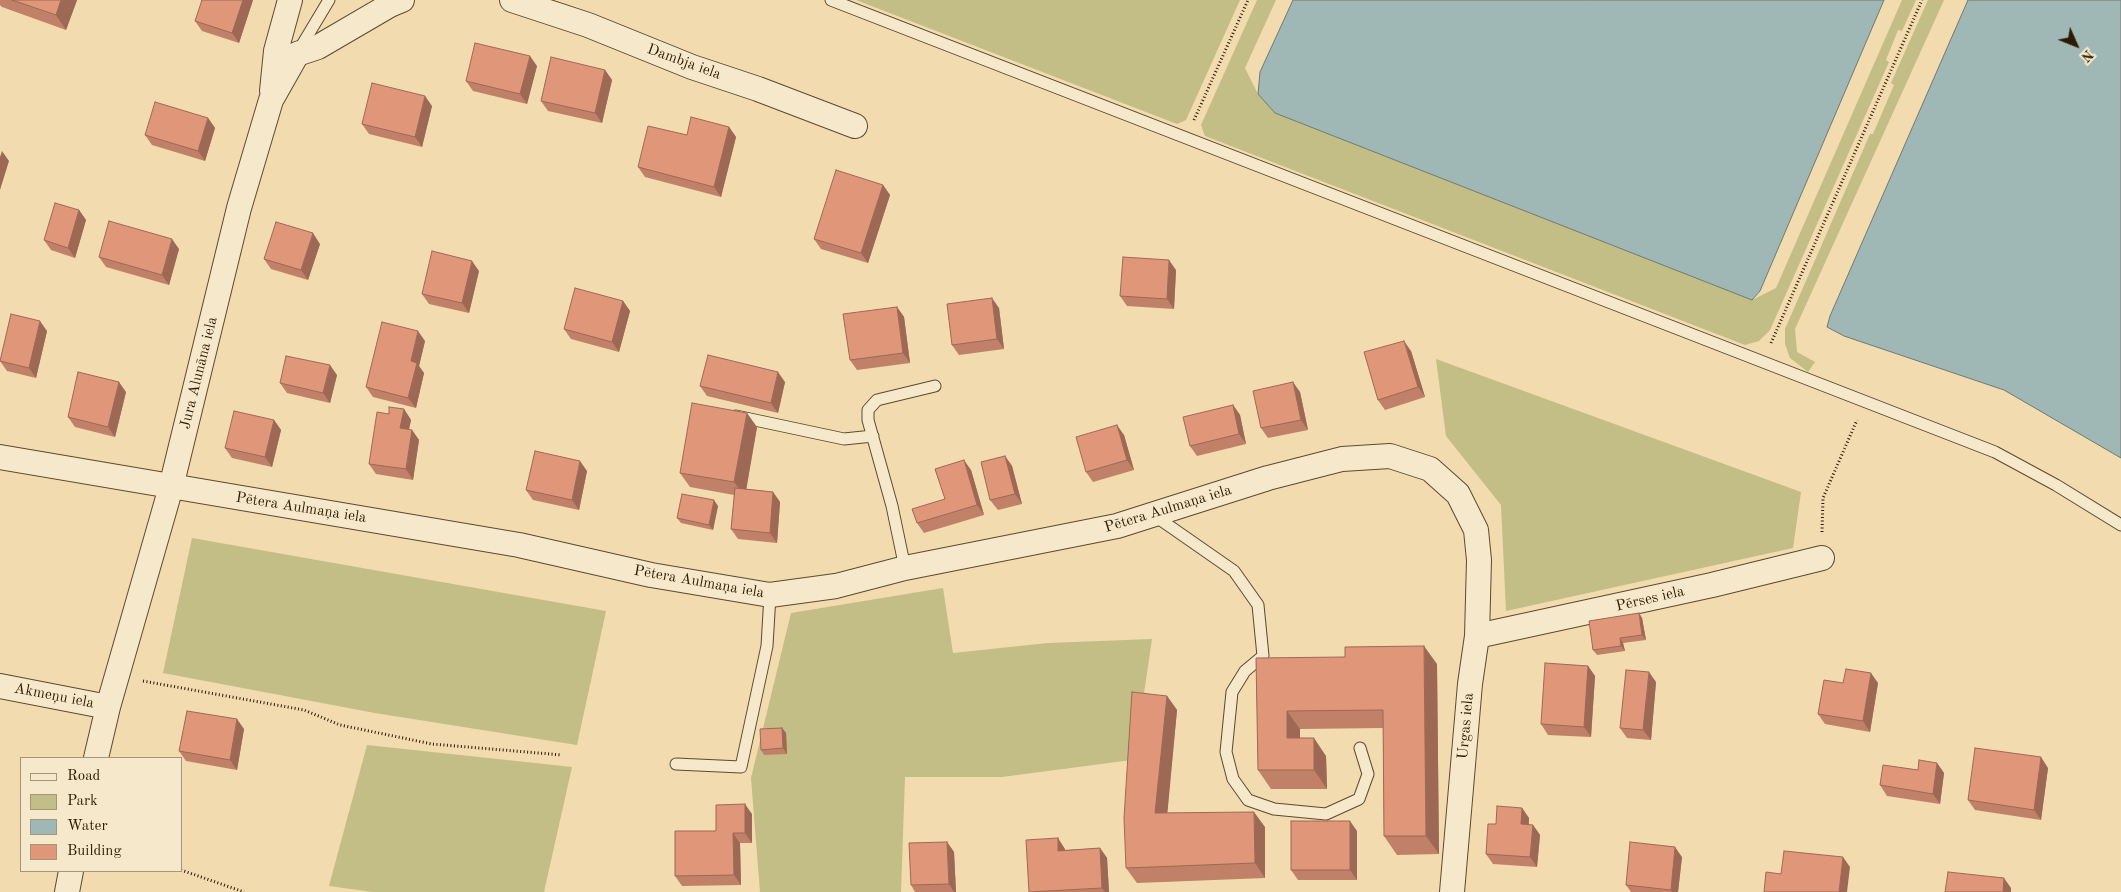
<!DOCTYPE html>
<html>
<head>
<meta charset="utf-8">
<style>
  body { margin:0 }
  #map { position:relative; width:2121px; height:892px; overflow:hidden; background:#f1dbaf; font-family:"Old Standard TT",serif }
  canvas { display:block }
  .legend { position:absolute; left:20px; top:757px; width:162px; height:115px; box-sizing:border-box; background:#f6e8cb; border:1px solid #a5967b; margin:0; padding:6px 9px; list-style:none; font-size:15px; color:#2c1a03 }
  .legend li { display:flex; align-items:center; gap:10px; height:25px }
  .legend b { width:25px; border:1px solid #a5967b }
  .north { position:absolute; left:2051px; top:20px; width:50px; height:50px; -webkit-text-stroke:4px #f6e8cb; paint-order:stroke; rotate:134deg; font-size:14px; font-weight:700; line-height:20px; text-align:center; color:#2c1a03 }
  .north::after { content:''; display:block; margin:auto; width:18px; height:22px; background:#2c1a03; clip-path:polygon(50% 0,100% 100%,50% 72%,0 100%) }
</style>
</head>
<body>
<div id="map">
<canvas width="2121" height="892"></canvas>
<ul class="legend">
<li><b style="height:6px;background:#f6e8cb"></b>Road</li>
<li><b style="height:14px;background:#c2be85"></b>Park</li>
<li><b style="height:14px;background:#9fb8b6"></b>Water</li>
<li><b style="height:14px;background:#e09679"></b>Building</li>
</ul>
<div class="north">N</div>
</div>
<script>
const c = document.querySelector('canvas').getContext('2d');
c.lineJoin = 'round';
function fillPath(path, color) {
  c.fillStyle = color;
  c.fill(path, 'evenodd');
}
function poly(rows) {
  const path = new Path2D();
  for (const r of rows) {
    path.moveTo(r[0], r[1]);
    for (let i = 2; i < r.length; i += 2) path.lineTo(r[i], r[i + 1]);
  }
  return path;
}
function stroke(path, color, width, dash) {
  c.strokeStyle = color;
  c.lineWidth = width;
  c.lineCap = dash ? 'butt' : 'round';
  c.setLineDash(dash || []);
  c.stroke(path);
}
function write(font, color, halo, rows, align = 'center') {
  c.font = font + ' "Old Standard TT",serif';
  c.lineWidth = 5;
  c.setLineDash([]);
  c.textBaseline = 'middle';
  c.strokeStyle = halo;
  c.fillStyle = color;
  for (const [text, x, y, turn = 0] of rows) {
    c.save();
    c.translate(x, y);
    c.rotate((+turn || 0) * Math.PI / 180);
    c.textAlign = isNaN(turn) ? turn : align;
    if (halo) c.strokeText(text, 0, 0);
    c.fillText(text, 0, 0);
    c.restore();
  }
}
fillPath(poly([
  [856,0,1240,0,1186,120,1177,124],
  [1257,0,1276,0,1245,68,1258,94,1275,113,1752,300,1776,288,1902,0,1916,0,1902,31,1898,30,1886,60,1889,62,1770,330,1759,341,1745,345,1205,136,1201,125],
  [1928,0,1944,0,1795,329,1797,352,1815,362,1808,372,1790,358,1785,344,1785,329,1870,134,1873,134,1894,85,1891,83],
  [1436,359,1801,492,1793,548,1506,611,1501,505,1446,436],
  [192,538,606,611,577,745,375,713,163,673],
  [943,588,953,653,1048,643,1152,639,1142,707,1139,759,1002,777,905,777,901,892,760,892,751,778,791,613],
  [367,745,572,767,544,892,373,892,329,886]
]), '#c2be85');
const water = poly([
  [1293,0,1884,0,1760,291,1752,300,1275,113,1258,94,1260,72,1293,0],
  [1968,0,2121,0,2121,458,2004,390,1844,336,1827,327,1830,316,1968,0]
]);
fillPath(water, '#9fb8b6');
stroke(water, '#71796e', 1);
const service = poly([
  [831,0,1995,452,2056,485,2121,525],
  [299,50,329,0],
  [736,416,844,439,873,436],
  [1155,516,1234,571,1258,605,1263,656,1245,671,1232,692,1226,752,1233,779,1248,800,1274,809,1326,814,1359,799,1368,774,1360,748],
  [905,568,892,506,868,420,868,410,877,400,935,386],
  [676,764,741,767,767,646,770,595]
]);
const minor = poly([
  [512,0,588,25,692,67,758,89,855,126],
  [272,91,276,51,290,0],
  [0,457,519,545,651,575,770,595,836,586,905,568,1117,526,1268,478,1342,459,1390,456,1430,469,1458,494,1476,530,1479,560,1477,636,1470,684,1452,892],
  [1477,636,1712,585,1822,558],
  [0,686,108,707],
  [96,758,108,707,171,487,239,208,271,100,297,54,318,47,390,5,402,0],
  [67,892,71,871]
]);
stroke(service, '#5d4a2e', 13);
stroke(minor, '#5d4a2e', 26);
stroke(poly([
  [1194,120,1248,0],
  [1771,343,1922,0],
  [1822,532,1823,498,1857,420],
  [143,681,304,710,340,725,432,744,562,755],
  [181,870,244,892]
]), '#2c1a03', 3, [1, 2.5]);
stroke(service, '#f6e8cb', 11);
stroke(minor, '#f6e8cb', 24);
fillPath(poly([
  [0,0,77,0,66,30,2,7,0,5],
  [253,0,239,43,202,31,195,21],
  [537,66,527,104,473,91,466,81],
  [605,70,612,80,602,123,548,111,541,101],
  [432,106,422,147,369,134,362,124],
  [208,118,215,128,205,161,152,145,145,135],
  [729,127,736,137,721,197,645,177,638,167,687,135],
  [883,185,890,195,868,263,821,249,814,239],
  [79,210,86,220,75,258,51,250,44,240],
  [320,244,308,280,271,269,264,259],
  [179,249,169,285,106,267,99,257],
  [1176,270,1174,309,1127,306,1120,296],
  [479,271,469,313,429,304,422,294],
  [623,301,630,311,619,352,571,339,564,329],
  [897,307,904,317,910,363,857,370,850,360],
  [999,308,1004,349,959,355,952,345],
  [47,331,36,378,7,371,0,361],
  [425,341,419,366,424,373,416,408,373,397,366,387],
  [1411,351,1425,397,1385,410,1378,400],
  [337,375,330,403,287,393,280,383],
  [785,382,778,413,707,396,700,386],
  [126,392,115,437,75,427,68,417],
  [1300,392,1308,430,1268,438,1261,428],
  [1233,405,1240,415,1246,444,1197,456,1190,446],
  [404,409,411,420,409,429,412,430,419,440,413,480,376,474,369,464,389,414],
  [274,420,281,430,272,467,232,458,225,448],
  [757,427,746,489,773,492,780,502,777,543,738,539,731,529,734,495,690,487,680,473],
  [1124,435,1134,470,1093,482,1086,472],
  [1005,456,1012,466,1022,504,998,510,990,500],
  [971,470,984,515,924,533,917,523,945,499],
  [587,471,579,510,533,500,526,490],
  [718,506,713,530,681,523,677,518],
  [1639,613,1642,618,1646,640,1623,643,1625,651,1597,655,1593,650],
  [1256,658,1437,664,1439,854,1397,855,1384,836,1383,728,1300,729,1300,738,1326,756,1327,789,1271,789,1258,770],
  [1588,666,1595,676,1591,737,1548,735,1541,724],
  [1656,682,1651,740,1627,738,1620,728],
  [1843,683,1878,683,1870,732,1825,724,1818,714],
  [1167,696,1177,710,1167,813,1265,827,1265,878,1137,883,1126,868],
  [782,728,786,733,787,754,764,755,761,750],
  [244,729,237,770,186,761,179,751],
  [1937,763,1944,773,1940,804,1887,796,1880,785],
  [2048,768,2041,820,1975,810,1968,800],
  [1522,808,1529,818,1529,825,1533,825,1540,835,1537,867,1493,864,1486,854,1496,824],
  [752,814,752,843,740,843,741,885,682,886,675,876,716,831],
  [1357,831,1357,880,1298,880,1291,870],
  [947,842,954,852,956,892,915,892,911,885],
  [1100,848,1107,858,1109,892,1029,892,1065,849,1065,850],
  [1682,857,1678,892,1631,892,1626,885]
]), '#c18168');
fillPath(poly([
  [61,0,77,0,66,30,56,15],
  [243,0,253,0,239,43,232,33],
  [530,56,537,66,527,104,520,94],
  [605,70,612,80,602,123,595,113],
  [425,96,432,106,422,147,415,137],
  [208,118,215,128,205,161,198,151],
  [729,127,736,137,721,197,714,187],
  [2,151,9,161,0,190,0,157],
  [883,185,890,195,868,263,861,253],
  [79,210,86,220,75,258,68,248],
  [313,233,320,244,308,280,301,270],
  [172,239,179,249,169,285,162,275],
  [1169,260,1176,270,1174,309,1167,299],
  [472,261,479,271,469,313,462,303],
  [992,298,999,308,1004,349,997,339],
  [623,301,630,311,619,352,612,342],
  [897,307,904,317,910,363,903,353],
  [40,321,47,331,36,378,29,368],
  [418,331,425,341,419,366,424,373,416,408,408,398,411,361],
  [1404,341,1411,351,1425,397,1418,387],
  [330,365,337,375,330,403,323,393],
  [778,372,785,382,778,413,771,403],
  [119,382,126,392,115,437,108,427],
  [1293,382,1300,392,1308,430,1301,420],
  [1233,405,1240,415,1246,444,1239,434],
  [404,409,411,420,407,438,400,428],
  [747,413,757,427,745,497,734,482],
  [274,420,281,430,272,467,265,457],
  [1117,425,1124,435,1134,470,1127,460],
  [412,430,419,440,413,480,406,469],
  [1005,456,1012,466,1022,504,1015,494],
  [964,460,971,470,984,515,977,505],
  [580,461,587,471,579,510,572,500],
  [773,492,780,502,777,543,770,533],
  [714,500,718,506,713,530,709,525],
  [1639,613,1642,618,1646,640,1642,635],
  [1620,638,1623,643,1625,651,1621,646],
  [1424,646,1437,664,1439,854,1426,836],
  [1588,666,1595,676,1591,737,1584,727],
  [1649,672,1656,682,1651,740,1643,730],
  [1871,673,1878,683,1870,732,1863,721],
  [1167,696,1177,710,1166,828,1155,813],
  [1287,711,1300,729,1300,757,1287,738],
  [237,719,244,729,237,770,230,760],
  [782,728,786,733,787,754,783,748],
  [1314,738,1326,756,1327,789,1314,770],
  [2041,757,2048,768,2041,820,2034,810],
  [1937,763,1944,773,1940,804,1933,794],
  [745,804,752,814,752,843,745,833],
  [1522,808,1529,818,1528,834,1521,824],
  [1254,812,1265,827,1265,878,1255,863],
  [1350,821,1357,831,1357,880,1350,870],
  [1533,825,1540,835,1537,867,1530,857],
  [733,833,740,843,741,885,734,875],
  [1058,838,1065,849,1066,861,1058,851],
  [947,842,954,852,956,892,954,892,949,884],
  [1675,847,1682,857,1678,892,1672,892,1671,890],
  [1100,848,1107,858,1109,892,1105,892,1102,888],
  [1843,857,1850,867,1847,892,1839,892],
  [2004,878,2011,888,2011,892,2003,892]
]), '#9d6955');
const building = poly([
  [12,0,61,0,56,15,12,0],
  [202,0,243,0,232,33,195,21,202,0],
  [475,43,530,56,520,94,466,81,475,43],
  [551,57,605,70,595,113,541,101,551,57],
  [372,83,425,96,415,137,362,124,372,83],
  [155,102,208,118,198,151,145,135,155,102],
  [691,117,729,127,714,187,638,167,648,126,687,135,691,117],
  [836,170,883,185,861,253,814,239,836,170],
  [55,203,79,210,68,248,44,240,55,203],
  [109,221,172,239,162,275,99,257,109,221],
  [276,222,313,233,301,270,264,259,276,222],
  [432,251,472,261,462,303,422,294,432,251],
  [1123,257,1169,260,1167,299,1120,296,1123,257],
  [575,288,623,301,612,342,564,329,575,288],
  [992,298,997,339,952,345,947,304,992,298],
  [897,307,903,353,850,360,843,314,897,307],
  [11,314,40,321,29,368,0,361,11,314],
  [382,322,418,331,411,361,417,363,408,398,366,387,382,322],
  [1404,341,1418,387,1378,400,1364,352,1404,341],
  [708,355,778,372,771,403,700,386,708,355],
  [286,356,330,365,323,393,280,383,286,356],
  [78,372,119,382,108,427,68,417,78,372],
  [1293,382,1301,420,1261,428,1253,391,1293,382],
  [692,403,747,413,734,482,680,473,692,403],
  [1233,405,1239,434,1190,446,1183,417,1233,405],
  [389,407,404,409,400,428,412,430,406,469,369,464,377,412,389,414,389,407],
  [234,411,274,420,265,457,225,448,234,411],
  [1117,425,1127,460,1086,472,1076,437,1117,425],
  [535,451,580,461,572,500,526,490,535,451],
  [1005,456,1015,494,990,500,981,462,1005,456],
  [964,460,977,505,917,523,912,509,945,499,935,469,964,460],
  [735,488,773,492,770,533,731,529,735,488],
  [682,494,714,500,709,525,677,518,682,494],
  [1639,613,1642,635,1620,638,1621,646,1593,650,1589,621,1639,613],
  [1424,646,1426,836,1384,836,1383,710,1287,711,1287,738,1314,738,1314,770,1258,770,1256,658,1345,657,1345,647,1424,646],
  [1545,663,1588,666,1584,727,1541,724,1545,663],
  [1846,669,1871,673,1863,721,1818,714,1824,680,1843,683,1846,669],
  [1626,670,1649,672,1643,730,1620,728,1626,670],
  [1132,692,1167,696,1155,813,1254,812,1255,863,1126,868,1124,818,1132,692],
  [187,711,237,719,230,760,179,751,187,711],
  [782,728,783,748,761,750,760,729,782,728],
  [1975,748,2041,757,2034,810,1968,800,1975,748],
  [1919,760,1937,763,1933,794,1880,785,1883,765,1918,770,1919,760],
  [745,804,745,833,733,833,734,875,675,876,675,831,716,831,716,805,745,804],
  [1497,806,1522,808,1521,824,1533,825,1530,857,1486,854,1488,824,1496,824,1497,806],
  [1291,821,1350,821,1350,870,1291,870,1291,821],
  [1058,838,1058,851,1100,848,1102,888,1029,892,1026,840,1058,838],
  [947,842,949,884,911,885,909,843,947,842],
  [1630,842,1675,847,1671,890,1626,885,1630,842],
  [1784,851,1843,857,1839,892,1764,892,1766,872,1781,874,1784,851],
  [1948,872,2004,878,2003,892,1945,892,1948,872]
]);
fillPath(building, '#e09679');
stroke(building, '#9d6955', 1);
write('15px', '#2c1a03', '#f6e8cb', [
  ["Dambja iela",684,62,20],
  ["Jura Alunāna iela",199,373,-76],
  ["Pētera Aulmaņa iela",301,508,9],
  ["Pētera Aulmaņa iela",1168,509,-17],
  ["Pētera Aulmaņa iela",699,582,10],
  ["Pērses iela",1650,599,-13],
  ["Akmeņu iela",54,696,11],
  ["Urgas iela",1466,726,-85]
]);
</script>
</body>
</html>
